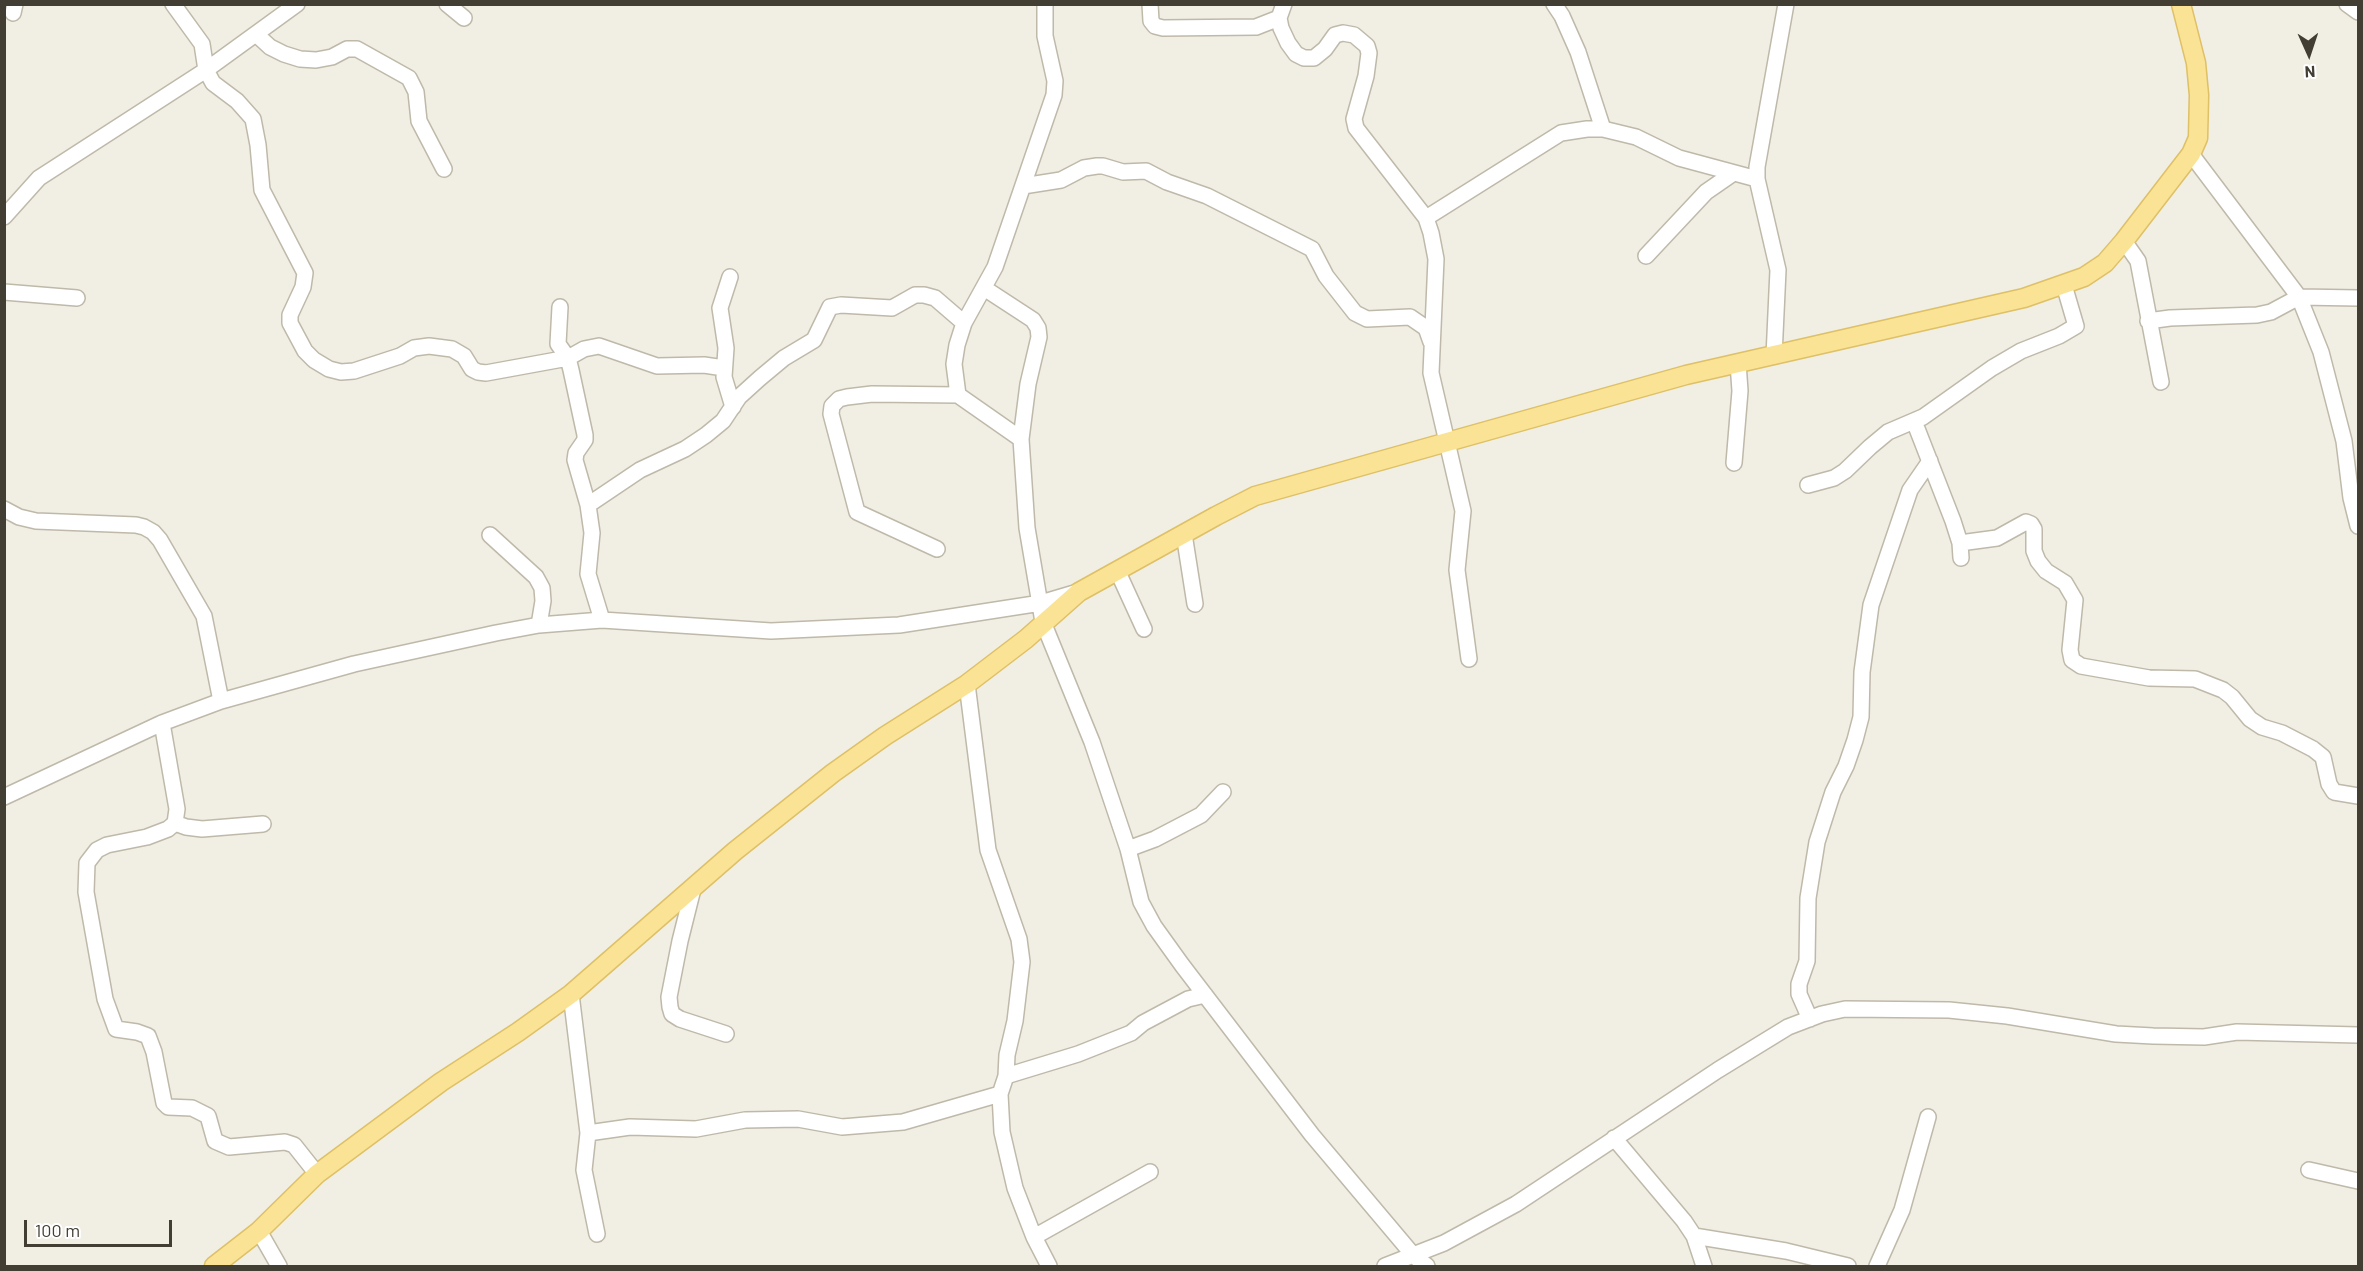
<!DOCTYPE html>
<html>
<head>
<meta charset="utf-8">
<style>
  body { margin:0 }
  #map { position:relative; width:2363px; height:1271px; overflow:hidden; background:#f1eee4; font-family:Barlow,sans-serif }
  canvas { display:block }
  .frame { position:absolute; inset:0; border:6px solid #433e34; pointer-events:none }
  .north { position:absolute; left:2279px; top:24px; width:60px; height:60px; -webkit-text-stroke:4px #fff; paint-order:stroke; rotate:177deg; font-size:16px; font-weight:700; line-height:24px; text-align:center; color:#433e34 }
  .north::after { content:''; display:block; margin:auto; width:21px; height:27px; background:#433e34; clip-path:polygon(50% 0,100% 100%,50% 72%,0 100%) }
  .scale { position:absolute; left:24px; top:1220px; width:148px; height:27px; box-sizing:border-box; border:3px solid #433e34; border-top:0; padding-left:8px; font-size:18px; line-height:21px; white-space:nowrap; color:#433e34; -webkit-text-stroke:4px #fff; paint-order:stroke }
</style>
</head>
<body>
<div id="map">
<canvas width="2363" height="1271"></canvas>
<div class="frame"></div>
<div class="north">N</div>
<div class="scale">100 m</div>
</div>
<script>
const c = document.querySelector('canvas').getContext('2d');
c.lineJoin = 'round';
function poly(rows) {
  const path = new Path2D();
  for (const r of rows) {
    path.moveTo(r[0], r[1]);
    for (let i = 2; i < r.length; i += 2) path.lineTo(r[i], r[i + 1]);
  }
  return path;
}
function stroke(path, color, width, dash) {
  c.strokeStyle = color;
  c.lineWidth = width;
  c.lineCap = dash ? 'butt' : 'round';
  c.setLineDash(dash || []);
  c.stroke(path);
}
const minor = poly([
  [173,4,202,44,206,70,213,83,237,101,253,119,258,145,262,190,305,273,303,287,290,315,290,323,305,351,314,360,329,369,341,372,354,371,400,356,414,348,429,346,452,349,464,356,472,369,478,372,486,373,568,358,584,349,599,346,657,366,704,365,724,368],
  [447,4,464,18],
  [1150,4,1151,21,1155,26,1163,28,1256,27,1279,18],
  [1284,4,1279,18,1281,28,1288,43,1296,54,1304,58,1314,58,1325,49,1335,35,1343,33,1354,35,1367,46,1369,53,1366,76,1354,119,1356,128,1426,218,1431,233,1436,259,1431,373,1463,511,1457,570,1469,659],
  [1554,4,1562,16,1578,52,1603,129],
  [2347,4,2358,12],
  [13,13,15,4],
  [257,35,270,47,284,54,300,59,316,60,332,57,347,49,357,49,409,78,416,92,419,121,444,169],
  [2191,154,2299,297,2321,352,2344,441,2351,498,2358,526],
  [1023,186,1061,180,1084,168,1097,166,1103,166,1123,172,1146,171,1167,182,1207,196,1312,249,1326,276,1355,313,1367,319,1410,317,1426,328,1431,342],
  [4,217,39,178,206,70,297,4],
  [1426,218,1561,133,1587,129,1603,129,1636,137,1679,158,1757,179],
  [2124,241,2138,261,2161,382],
  [1646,256,1706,192,1732,174],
  [730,277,720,308,726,348,724,377,733,407],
  [984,288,1033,320,1038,328,1039,337,1028,384,1021,439,1027,528,1043,622,1092,742,1128,849,1141,902,1154,926,1182,965,1312,1135,1414,1256,1427,1266],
  [4,292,77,298],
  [560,307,558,344,568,358,571,370,585,435,585,440,576,453,575,460,588,505,592,533,588,574,602,620],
  [2148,321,2170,318,2257,315,2271,312,2299,297,2358,298],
  [1774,356,1778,270,1757,179,1757,167,1786,4],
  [958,395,954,364,957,345,964,323,995,267,1054,95,1055,81,1045,36,1045,4],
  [1914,421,1953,521,1960,543,1961,558],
  [1734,463,1740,391,1738,363],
  [1808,485,1834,478,1845,471,1870,447,1888,432,1923,417,1992,368,2021,351,2059,336,2076,326,2064,285],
  [588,505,640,470,685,449,706,435,723,421,739,397,760,378,784,358,814,340,830,307,841,305,892,308,915,295,924,295,935,298,964,323],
  [4,509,19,517,36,521,136,525,144,527,153,532,160,540,204,616,221,701],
  [1184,534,1195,604],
  [490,535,536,577,542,588,543,601,539,625],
  [1960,543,1997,538,2026,522,2031,524,2034,529,2034,551,2038,561,2046,571,2065,583,2075,600,2070,650,2072,660,2081,666,2149,678,2195,679,2223,690,2232,697,2250,719,2262,727,2282,733,2313,749,2323,757,2329,784,2334,792,2358,796],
  [937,549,857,512,831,414,832,406,839,399,847,397,872,394,958,395,1021,439],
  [1117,570,1144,629],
  [967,684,988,850,1019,939,1022,962,1015,1021,1007,1055,1006,1076,1000,1094,1002,1132,1015,1188,1034,1237,1049,1266],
  [162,723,177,809,175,823,168,829,147,837,107,845,97,850,87,863,86,892,105,999,116,1029,137,1032,148,1036,154,1052,164,1103,168,1107,192,1108,208,1116,215,1141,229,1147,285,1142,294,1145,317,1174],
  [4,797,162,723,221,701,354,664,496,633,539,625,602,620,771,631,899,625,1041,603,1078,592],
  [175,823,186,827,202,829,263,824],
  [1128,849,1155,839,1201,815,1223,792],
  [693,889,680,941,669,997,670,1007,672,1014,680,1019,726,1034],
  [571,994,588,1133,584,1170,597,1234],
  [1810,1019,1799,994,1799,984,1807,961,1808,898,1817,842,1833,792,1846,766,1855,740,1861,717,1862,672,1871,605,1910,490,1930,461],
  [1006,1076,1078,1054,1131,1033,1143,1023,1188,999,1205,995],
  [588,1133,630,1127,696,1129,745,1120,798,1119,842,1127,903,1122,1000,1094],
  [1614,1138,1684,1221,1694,1236,1704,1266],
  [2309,1170,2358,1181],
  [259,1231,279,1266],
  [1694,1236,1786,1251,1848,1266],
  [1034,1237,1150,1172],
  [1385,1266,1444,1243,1516,1204,1718,1070,1788,1027,1822,1014,1845,1009,1949,1010,2007,1016,2116,1034,2153,1036,2204,1037,2237,1032,2358,1035],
  [1877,1266,1902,1210,1928,1117]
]);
const major = poly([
  [214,1266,259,1231,317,1174,441,1082,518,1032,571,994,735,851,833,773,885,736,967,684,1026,639,1079,592,1216,516,1255,496,1686,375,2024,298,2084,277,2105,263,2124,241,2191,154,2198,138,2199,95,2196,63,2181,4]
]);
stroke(minor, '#bfb9aa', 18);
stroke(major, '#dec066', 21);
stroke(minor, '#fff', 15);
stroke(major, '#fae395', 18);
</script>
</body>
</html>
